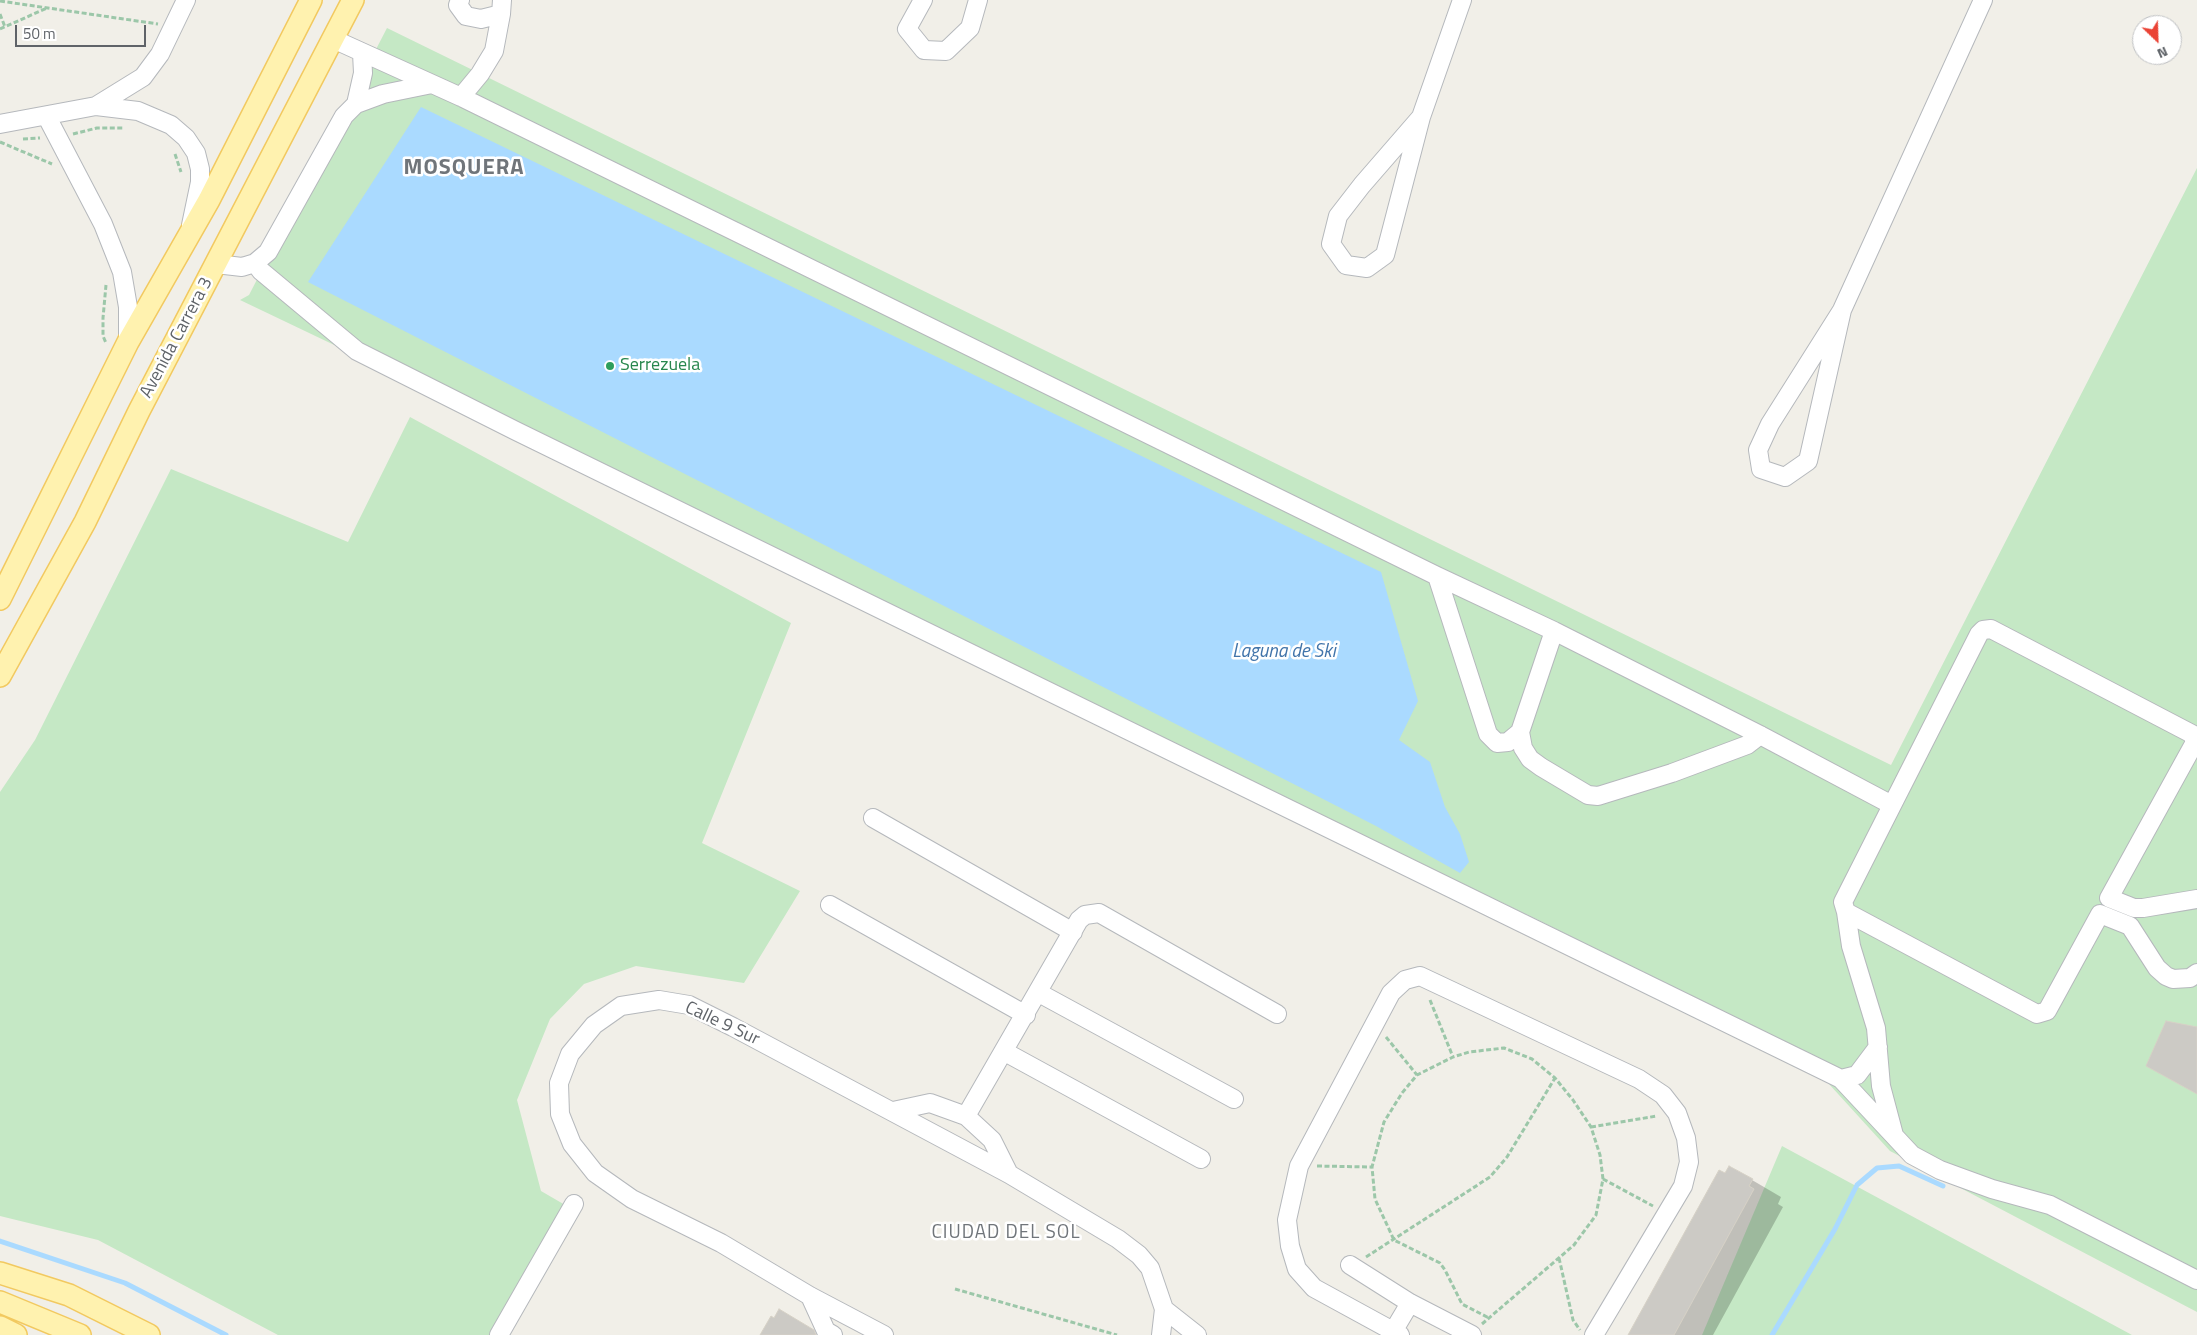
<!DOCTYPE html>
<html>
<head>
<meta charset="utf-8">
<style>
  body { margin:0 }
  #map { position:relative; width:2197px; height:1335px; overflow:hidden; background:#f1efe8; font-family:"Titillium Web",sans-serif }
  canvas { display:block }
  .north { position:absolute; left:2132px; top:15px; width:50px; height:50px; box-sizing:border-box; background:#fff; border:1px solid #bfc1c3; border-radius:50%; rotate:156deg; font-size:14px; font-weight:700; line-height:20px; text-align:center; color:#5f6368 }
  .north::after { content:''; display:block; margin:auto; width:18px; height:22px; background:#ea4335; clip-path:polygon(50% 0,100% 100%,50% 72%,0 100%) }
  .scale { position:absolute; left:15px; top:25px; width:131px; height:22px; box-sizing:border-box; border:2px solid #5f6368; border-top:0; padding-left:6px; font-size:15px; line-height:18px; white-space:nowrap; color:#5f6368; -webkit-text-stroke:4px #fff; paint-order:stroke }
</style>
</head>
<body>
<div id="map">
<canvas width="2197" height="1335"></canvas>
<div class="north">N</div>
<div class="scale">50 m</div>
</div>
<script>
const c = document.querySelector('canvas').getContext('2d');
c.lineJoin = 'round';
function fillPath(path, color) {
  c.fillStyle = color;
  c.fill(path, 'evenodd');
}
function poly(rows) {
  const path = new Path2D();
  for (const r of rows) {
    path.moveTo(r[0], r[1]);
    for (let i = 2; i < r.length; i += 2) path.lineTo(r[i], r[i + 1]);
  }
  return path;
}
function stroke(path, color, width, dash) {
  c.strokeStyle = color;
  c.lineWidth = width;
  c.lineCap = dash ? 'butt' : 'round';
  c.setLineDash(dash || []);
  c.stroke(path);
}
function write(font, color, halo, rows, align = 'center') {
  c.font = font + ' "Titillium Web",sans-serif';
  c.lineWidth = 5;
  c.setLineDash([]);
  c.textBaseline = 'middle';
  c.strokeStyle = halo;
  c.fillStyle = color;
  for (const [text, x, y, turn = 0] of rows) {
    c.save();
    c.translate(x, y);
    c.rotate((+turn || 0) * Math.PI / 180);
    c.textAlign = isNaN(turn) ? turn : align;
    if (halo) c.strokeText(text, 0, 0);
    c.fillText(text, 0, 0);
    c.restore();
  }
}
fillPath(poly([
  [387,28,1891,765,2197,168,2197,1312,1890,1151,1798,1050,1530,916,240,300,249,295],
  [410,417,791,623,702,843,800,891,744,983,636,966,584,984,550,1019,517,1100,541,1191,572,1209,492,1335,278,1335,98,1240,0,1216,0,792,35,740,171,469,348,542],
  [1782,1146,2132,1335,1702,1335]
]), '#c5e8c5');
fillPath(poly([
  [421,107,1381,572,1418,701,1399,740,1430,762,1445,807,1460,834,1469,862,1460,873,1376,826,308,282]
]), '#aadaff');
fillPath(poly([
  [1752,1180,1781,1197,1778,1204,1783,1207,1713,1335,1630,1335]
]), '#0003');
stroke(poly([
  [0,1241,125,1283,226,1335],
  [1772,1335,1835,1229,1857,1185,1877,1168,1899,1166,1943,1186]
]), '#aadaff', 5);
const building = poly([
  [2166,1021,2197,1027,2197,1094,2146,1066,2166,1021],
  [1729,1166,1753,1179,1749,1186,1754,1189,1674,1335,1628,1335,1719,1170,1725,1173,1729,1166],
  [779,1309,814,1330,816,1335,760,1335,771,1316,774,1318,779,1309]
]);
fillPath(building, '#cccac5');
stroke(building, '#d6d1c6', 1);
const minor = poly([
  [460,0,458,5,466,16,481,19,501,14,502,0],
  [923,0,907,29,924,50,946,51,970,28,978,0],
  [333,39,461,97,1437,576,1554,631,1760,735,1892,805],
  [461,97,480,74,494,51,501,14],
  [356,104,363,73,362,53],
  [96,106,143,77,160,54,186,0],
  [47,117,103,224,122,272,128,307,128,342],
  [1421,117,1362,185,1338,216,1331,244,1346,265,1367,268,1385,255,1421,117,1462,0],
  [0,124,96,106,138,111,171,125,186,138,196,153,200,169,200,182,191,225],
  [255,263,261,271,357,351,516,431,1841,1079,1912,1155,1940,1170,1992,1189,2050,1205,2197,1280],
  [216,264,242,267,255,263,268,252,344,116,356,104,383,94,432,84],
  [1842,310,1808,461,1785,477,1761,469,1758,450,1770,424,1842,310,1983,0],
  [1437,576,1488,734,1497,743,1508,742,1520,732],
  [1554,631,1520,732,1523,748,1530,759,1541,767,1588,795,1598,796,1672,773,1747,745,1760,735],
  [873,818,1073,932],
  [2197,899,2143,908,2134,908,2109,898,2195,742,2192,734,1991,629,1983,630,1979,634,1843,902,1846,912,2037,1014,2047,1011,2100,914,2130,926,2157,968,2166,976,2173,979,2190,978,2197,973],
  [830,905,1026,1015],
  [1846,912,1851,946,1876,1028,1881,1086,1894,1135],
  [1039,993,1234,1099],
  [1005,1052,1201,1159],
  [1841,1079,1857,1075,1878,1047],
  [893,1111,930,1103,966,1116,992,1140,1009,1174],
  [966,1116,1079,920,1085,915,1099,913,1277,1014],
  [1350,1265,1410,1303,1472,1335],
  [810,1296,826,1331,833,1335],
  [499,1335,574,1204],
  [884,1335,810,1296,721,1243,632,1199,595,1173,572,1144,560,1114,559,1083,570,1054,594,1025,621,1006,659,1000,689,1005,733,1027,1009,1174,1118,1239,1139,1255,1150,1268,1164,1309,1197,1335],
  [1161,1335,1164,1309],
  [1391,1335,1410,1303],
  [1400,1335,1314,1288,1297,1269,1290,1246,1287,1220,1299,1166,1391,993,1405,980,1420,976,1639,1079,1663,1095,1677,1113,1686,1138,1689,1162,1683,1186,1594,1335]
]);
const major = poly([
  [0,599,128,342,209,200,311,0],
  [0,676,85,522,139,411,353,0],
  [0,1273,69,1295,149,1335],
  [0,1302,80,1335],
  [0,1327,16,1335]
]);
stroke(minor, '#b5b8bc', 20);
stroke(major, '#f2c960', 24);
stroke(poly([
  [0,1,158,24],
  [0,14,5,27],
  [0,29,47,8],
  [73,134,97,128,124,128],
  [23,139,40,138],
  [0,142,52,164],
  [175,154,181,172],
  [106,285,103,318,103,336,106,343],
  [1430,1000,1453,1057],
  [1386,1037,1417,1075],
  [1591,1127,1657,1116],
  [1317,1166,1372,1167],
  [1603,1179,1653,1206],
  [1366,1257,1490,1177,1507,1157,1555,1078],
  [1559,1258,1573,1320,1580,1330],
  [955,1289,1117,1335],
  [1482,1324,1574,1245,1596,1215,1603,1179,1600,1155,1591,1127,1573,1100,1555,1078,1532,1059,1504,1048,1469,1052,1453,1057,1417,1075,1402,1093,1384,1122,1372,1167,1375,1199,1394,1240,1440,1263,1445,1270,1462,1304,1489,1318]
]), '#9cc7a9', 3, [5, 2.5]);
stroke(minor, '#fff', 18);
stroke(major, '#fff2af', 21);
for (const [x, y, r, color] of [
  [610,366,5,"#2e9e5b"]
]) {
  const dot = new Path2D();
  dot.arc(x, y, r, 0, 2 * Math.PI);
  c.fillStyle = color;
  c.fill(dot);
  stroke(dot, '#fff', 2);
}
write('18px', '#5f6368', '#fff', [
  ["Avenida Carrera 3",177,338,-62],
  ["Calle 9 Sur",722,1024,25]
]);
write('18px', '#27864d', '#fff', [
  ["Serrezuela",620,366]
], 'left');
write('italic 19px', '#4174aa', '#fff', [
  ["Laguna de Ski",1284,652]
]);
c.letterSpacing = '1px';
write('19px', '#70757a', '#fff', [
  ["CIUDAD DEL SOL",1006,1233]
]);
c.letterSpacing = '0px';
c.letterSpacing = '1px';
write('bold 22px', '#70757a', '#fff', [
  ["MOSQUERA",464,169]
]);
c.letterSpacing = '0px';
</script>
</body>
</html>
